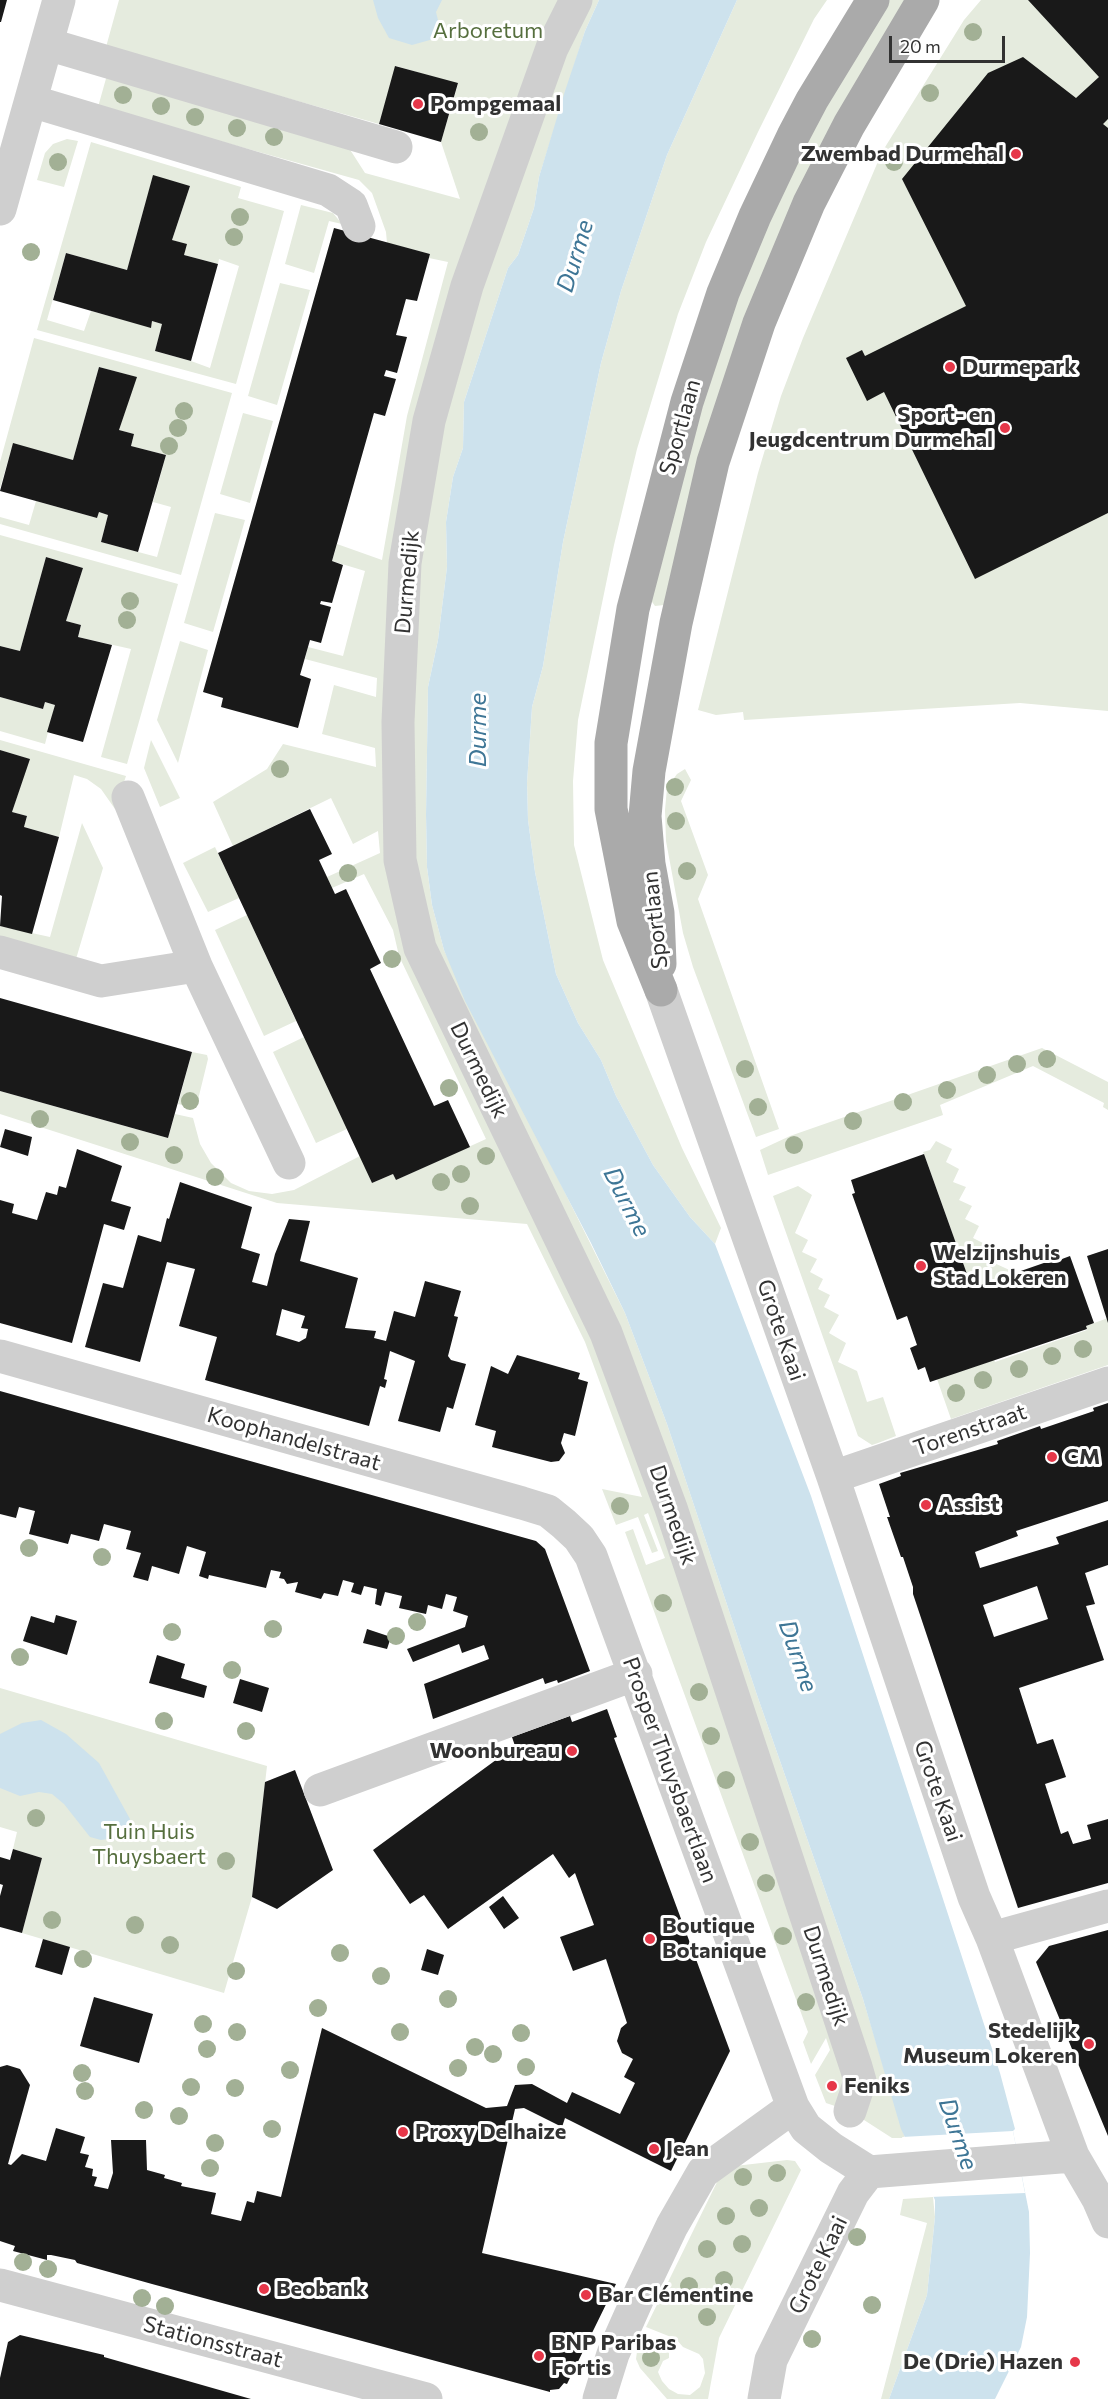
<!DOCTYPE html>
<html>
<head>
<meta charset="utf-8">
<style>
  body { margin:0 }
  #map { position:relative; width:1108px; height:2399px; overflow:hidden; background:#fff; font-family:Commissioner,sans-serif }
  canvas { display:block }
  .scale { position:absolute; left:889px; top:36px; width:116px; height:27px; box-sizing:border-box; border:3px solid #323232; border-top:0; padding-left:8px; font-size:18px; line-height:21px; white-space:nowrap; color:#323232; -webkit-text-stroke:4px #fff; paint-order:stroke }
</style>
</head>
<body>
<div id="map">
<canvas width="1108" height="2399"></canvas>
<div class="scale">20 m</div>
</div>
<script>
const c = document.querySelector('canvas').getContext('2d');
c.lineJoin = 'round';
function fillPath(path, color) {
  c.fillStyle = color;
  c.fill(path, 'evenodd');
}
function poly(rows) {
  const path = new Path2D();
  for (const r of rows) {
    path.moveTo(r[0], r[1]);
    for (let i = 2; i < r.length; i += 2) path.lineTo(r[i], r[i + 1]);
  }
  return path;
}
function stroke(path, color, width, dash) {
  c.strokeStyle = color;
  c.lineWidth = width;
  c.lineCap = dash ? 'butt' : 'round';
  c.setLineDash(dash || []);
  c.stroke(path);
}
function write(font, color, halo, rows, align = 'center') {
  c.font = font + ' Commissioner,sans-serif';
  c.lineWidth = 6;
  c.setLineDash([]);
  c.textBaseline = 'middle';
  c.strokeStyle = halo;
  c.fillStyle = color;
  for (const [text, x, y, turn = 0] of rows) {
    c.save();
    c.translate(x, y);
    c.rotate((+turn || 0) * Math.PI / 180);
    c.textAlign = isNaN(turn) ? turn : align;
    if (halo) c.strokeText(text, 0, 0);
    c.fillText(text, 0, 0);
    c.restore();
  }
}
fillPath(poly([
  [119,0,599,0,585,31,539,177,534,208,518,255,508,268,464,402,463,448,453,477,446,522,447,567,438,640,428,687,426,815,427,867,432,905,444,950,625,1313,667,1424,757,1695,863,1999,905,2138,892,2138,850,2111,826,2103,815,2075,830,2050,826,2038,811,2064,803,2042,808,2032,625,1532,633,1529,646,1565,665,1558,663,1553,648,1513,644,1515,658,1551,652,1553,638,1517,616,1525,602,1489,642,1497,585,1342,527,1224,277,1203,0,1114,0,1091,168,1138,175,1114,193,1118,200,1144,211,1163,231,1183,249,1191,272,1194,294,1190,360,1156,372,1183,393,1174,396,1180,486,1139,399,956,393,930,364,874,332,888,327,877,380,853,378,831,353,844,331,798,233,846,213,802,267,769,283,744,376,767,375,748,322,734,334,685,376,697,377,678,305,659,308,647,343,656,365,571,332,561,337,544,382,560,407,416,448,262,429,258,430,254,387,243,386,232,372,193,359,180,98,107,107,75,349,148,365,173,460,199,441,142,458,84,396,66,379,124,106,47],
  [737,0,827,0,814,19,758,132,706,242,678,314,637,449,614,545,578,720,573,781,574,845,603,960,682,1148,721,1228,715,1244,690,1217,653,1165,616,1096,601,1060,578,1023,556,974,535,872,528,820,527,783,532,707,543,666,563,542,601,363,621,291,667,155],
  [889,0,910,0,898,18,664,605,655,606,650,599,710,372,757,248,819,117],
  [981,0,1108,0,1108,711,1020,703,744,720,743,712,716,715,698,710,758,473,781,396,803,338,882,152,964,20],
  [67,139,78,141,64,187,37,180,45,153,53,144],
  [91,142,241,187,238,198,284,211,236,384,37,330],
  [153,176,190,186,172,240,186,244,184,255,218,264,219,259,239,266,210,368,191,361,155,351,162,324,152,321,151,327,91,311,84,331,47,320,66,253,127,270],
  [301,205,333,213,342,224,329,221,314,273,285,264],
  [280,283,310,290,277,405,248,396],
  [34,338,232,393,181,575,0,524,0,517,29,525,36,501,97,518,99,512,108,515,101,542,157,557,171,507,153,502,166,455,131,446,134,434,119,430,136,377,99,367,73,460,13,444,0,488,0,462],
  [243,413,273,421,250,503,220,494],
  [215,513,245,520,213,632,184,623],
  [0,535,178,584,127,764,101,757,131,649,78,637,81,625,66,621,83,568,46,557,20,651,0,646],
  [180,641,208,650,178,763,157,720],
  [0,697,43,709,45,702,55,705,45,744,0,731],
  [0,740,126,776,115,809,101,789,87,779,74,775,59,837,24,827,27,816,12,812,29,759,0,750],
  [151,740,180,798,160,807,144,768],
  [685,769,691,780,681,801,708,875,698,899,779,1129,756,1137,693,967,683,933,666,841,665,810,667,788,677,774],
  [82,823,103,868,76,959,0,938,0,926,50,937],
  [215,847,239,898,208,912,183,863],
  [247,915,296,1021,264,1036,215,930],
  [304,1037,347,1129,316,1143,273,1052],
  [1042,1048,1108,1082,1108,1110,1103,1107,1104,1103,1033,1066,940,1105,943,1115,768,1175,760,1150,790,1136],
  [192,1052,207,1055,208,1059,196,1108,178,1104],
  [936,1141,952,1149,946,1162,959,1169,953,1182,966,1187,959,1200,972,1206,965,1219,979,1226,973,1238,987,1245,981,1257,1016,1273,972,1288,924,1154,923,1152,930,1150],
  [798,1186,812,1195,795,1233,808,1240,802,1252,817,1259,810,1272,823,1279,818,1289,830,1295,824,1307,839,1315,829,1333,846,1343,838,1362,857,1371,867,1402,883,1397,896,1436,878,1443,872,1445,858,1436,773,1196],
  [1108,1318,1108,1365,951,1419,937,1379,994,1360,995,1362,1087,1330,1086,1326],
  [0,1688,267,1766,252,1897,224,1993,22,1933,42,1858,13,1849,17,1832,0,1827],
  [787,2160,795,2161,801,2170,719,2338,708,2399,667,2399,640,2368,636,2359,638,2344,641,2337,669,2349,669,2358,663,2361,658,2372,662,2381,669,2389,678,2394,690,2395,700,2387,705,2373,703,2359,699,2354,683,2347,676,2339,646,2327,721,2174,735,2166],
  [933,2197,935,2217,927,2295,889,2399,881,2399,927,2223,900,2215,903,2199]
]), '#e5ebde');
fillPath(poly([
  [373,0,442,0,436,12,439,24,437,38,412,45,389,38,378,18],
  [599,0,737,0,667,155,621,291,601,363,563,542,543,666,532,707,527,783,528,820,535,872,556,974,578,1023,601,1060,616,1096,653,1165,690,1217,715,1244,811,1496,1000,2073,1015,2129,1013,2131,1029,2212,1030,2253,1027,2317,1021,2347,995,2399,889,2399,927,2295,935,2217,935,2200,901,2129,863,1999,757,1695,667,1424,625,1313,591,1243,465,1001,444,950,432,905,427,867,426,815,428,687,438,640,447,567,446,522,453,477,463,448,464,402,508,268,518,255,534,208,539,177,565,91,585,31],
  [41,1720,66,1734,99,1763,130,1819,127,1827,115,1838,101,1840,90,1837,64,1804,52,1794,39,1792,20,1796,0,1788,0,1734,22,1723]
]), '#cde2ed');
fillPath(poly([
  [1013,2131,1025,2193,930,2197,902,2137]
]), '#fff');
fillPath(poly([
  [0,0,7,0,1,22,0,22],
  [1028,0,1108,0,1108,119,1103,124,1108,128,1108,513,975,579,884,392,867,401,846,358,862,350,865,356,966,306,902,179,988,73,1023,57,1076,98,1099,77],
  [395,66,458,83,441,142,379,124],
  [153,175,190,186,172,240,187,244,184,255,218,264,191,361,155,351,162,324,152,321,151,328,53,300,66,253,127,270],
  [334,228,430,254,417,301,406,299,396,335,407,337,397,373,386,370,384,376,396,379,385,416,374,413,332,561,343,565,332,603,321,601,320,604,331,607,321,643,310,640,300,675,311,679,298,728,221,707,223,698,203,692],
  [99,367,137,377,119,430,134,434,131,446,166,455,138,552,101,542,108,515,99,512,97,518,0,491,13,443,73,460],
  [46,557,83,568,66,621,81,625,78,637,112,645,83,742,47,732,55,705,45,702,43,709,0,697,0,646,20,651],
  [0,750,30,759,12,812,27,816,24,827,59,837,32,934,0,926,2,896,0,895],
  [310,809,332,854,319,860,335,894,346,889,377,955,381,963,370,969,434,1106,448,1100,470,1147,396,1180,393,1174,372,1183,218,853],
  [0,998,192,1052,168,1138,0,1091],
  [5,1129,32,1137,28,1156,0,1147],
  [77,1149,122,1166,111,1201,131,1207,124,1230,104,1224,72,1343,0,1323,0,1200,14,1204,12,1213,37,1220,46,1192,57,1195,59,1186,66,1188],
  [924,1154,972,1288,1061,1257,1062,1259,1070,1256,1094,1323,1086,1326,1087,1329,930,1382,925,1367,918,1370,910,1348,917,1345,907,1316,897,1320,852,1194,855,1193,851,1180],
  [180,1182,252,1207,241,1248,260,1254,252,1282,267,1286,275,1254,289,1219,310,1221,300,1261,358,1278,345,1328,376,1331,374,1338,386,1341,394,1311,415,1317,425,1281,461,1291,454,1316,458,1317,448,1356,451,1360,466,1364,453,1409,447,1407,440,1432,398,1421,415,1361,390,1351,384,1379,387,1380,385,1388,380,1386,369,1426,205,1380,217,1337,179,1326,195,1269,167,1262,140,1362,85,1347,103,1283,123,1288,138,1235,161,1242,167,1218,169,1219],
  [282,1309,305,1316,301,1328,308,1329,306,1338,299,1342,276,1335],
  [1108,1249,1108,1323,1087,1256],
  [517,1355,580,1373,578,1379,588,1382,575,1436,564,1433,561,1443,565,1453,559,1461,551,1462,492,1447,496,1431,475,1425,491,1366,508,1374],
  [0,1391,536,1541,545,1549,590,1671,558,1683,557,1680,545,1684,543,1678,433,1719,424,1684,489,1659,484,1645,462,1653,459,1644,413,1662,407,1649,465,1627,468,1616,453,1611,457,1597,446,1594,442,1609,428,1605,426,1614,399,1608,402,1596,385,1592,381,1606,375,1604,377,1589,364,1586,361,1595,351,1592,354,1583,343,1580,338,1596,324,1593,321,1599,295,1592,298,1582,287,1584,284,1579,279,1578,281,1572,271,1570,266,1588,209,1575,208,1579,199,1576,206,1552,187,1546,179,1574,152,1566,148,1581,133,1577,141,1553,126,1549,131,1531,104,1524,99,1541,71,1534,68,1544,29,1534,35,1511,19,1507,16,1518,0,1514],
  [1108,1403,1108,1501,1016,1531,1018,1536,975,1552,980,1568,1059,1544,1056,1537,1108,1520,1108,1565,1085,1573,1095,1604,1086,1606,1104,1660,1019,1688,1037,1744,1053,1739,1066,1777,1045,1784,1061,1834,1068,1831,1073,1844,1091,1839,1087,1825,1108,1819,1108,1883,1018,1908,913,1594,913,1587,903,1557,901,1557,887,1517,890,1517,879,1484,901,1476,900,1473,998,1444,997,1441,1040,1426,1041,1429,1094,1411,1093,1408],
  [1037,1586,1048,1619,994,1637,983,1605],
  [56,1615,77,1621,67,1655,23,1641,31,1616,54,1623],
  [367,1629,391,1637,387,1649,363,1643],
  [157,1655,185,1664,181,1678,207,1686,204,1698,149,1683],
  [240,1679,269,1688,262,1712,233,1703],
  [607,1709,617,1737,614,1738,730,2051,671,2171,565,2118,562,2127,524,2108,515,2109,482,2253,616,2284,567,2384,564,2383,559,2389,550,2390,550,2392,152,2284,77,2263,75,2260,51,2255,47,2255,47,2260,13,2251,15,2246,0,2241,0,2067,7,2065,20,2069,30,2085,8,2164,11,2165,22,2154,46,2161,56,2128,85,2137,80,2153,89,2155,85,2167,93,2169,92,2176,97,2177,94,2186,108,2189,113,2173,111,2140,146,2140,147,2170,165,2175,164,2178,182,2183,181,2186,216,2193,211,2214,241,2221,247,2201,254,2203,257,2191,281,2197,322,2028,486,2108,507,2106,515,2085,532,2084,567,2103,572,2092,620,2114,635,2083,624,2077,633,2059,622,2053,617,2041,621,2028,627,2023,606,1959,573,1971,560,1937,594,1925,575,1873,569,1878,553,1854,448,1929,424,1895,410,1904,373,1850,515,1746,512,1737,570,1716,572,1722],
  [295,1770,333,1870,277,1909,252,1897,265,1782],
  [13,1849,42,1858,22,1933,0,1927,0,1896,3,1885,0,1884,0,1857,10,1860],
  [503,1896,519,1918,504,1929,489,1907],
  [1108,1930,1108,2136,1036,1962,1049,1946],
  [43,1939,70,1947,62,1975,35,1967],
  [427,1949,444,1955,438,1975,421,1970],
  [94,1997,153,2014,139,2063,80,2046],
  [20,2335,104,2355,104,2357,251,2399,0,2399,0,2378,8,2342]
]), '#191919');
stroke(poly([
  [576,0,552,48,467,286,429,421,405,563,398,722,400,860,420,948,606,1333,671,1508,856,2067,860,2081,850,2111],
  [47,44,396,147],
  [31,101,328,190,351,205,359,226],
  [0,209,59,0],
  [128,797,196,966],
  [0,952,101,981,196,966,289,1163],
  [661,990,833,1477,974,1897,992,1938,1073,2156,1098,2199,1108,2222],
  [0,1356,522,1503,548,1511,564,1524,579,1538,591,1556,793,2107,806,2128,831,2148,869,2172],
  [833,1477,1108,1383],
  [320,1790,636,1674],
  [992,1938,1108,1906],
  [0,2285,426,2399],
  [599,2399,613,2354,642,2289,672,2226,703,2172,793,2107],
  [764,2399,771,2360,853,2193,869,2172,1073,2156]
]), '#cfcfcf', 33);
stroke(poly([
  [660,964,658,913,649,864,645,816,649,771,676,623,713,462,759,323,809,203,849,125,923,0],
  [661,990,633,921,611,809,611,743,633,609,687,402,723,293,755,216,793,136,812,100,873,0]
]), '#aaa', 33);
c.fillStyle = '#a2b095';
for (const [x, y] of [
  [973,32],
  [930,93],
  [123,95],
  [161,106],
  [195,117],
  [237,128],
  [479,132],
  [274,137],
  [58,162],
  [894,162],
  [240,217],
  [234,237],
  [31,252],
  [184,411],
  [178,428],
  [169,446],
  [130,601],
  [127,620],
  [280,769],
  [675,787],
  [676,821],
  [687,871],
  [348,873],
  [392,959],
  [1047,1059],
  [1017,1064],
  [745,1069],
  [987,1075],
  [449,1088],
  [947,1090],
  [190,1101],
  [903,1102],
  [758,1107],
  [40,1119],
  [853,1121],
  [130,1142],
  [794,1145],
  [174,1155],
  [486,1156],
  [461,1174],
  [215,1177],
  [441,1182],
  [470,1206],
  [1083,1349],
  [1052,1356],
  [1019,1369],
  [983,1380],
  [956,1393],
  [620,1506],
  [29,1548],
  [102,1557],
  [663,1603],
  [417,1622],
  [273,1629],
  [172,1632],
  [396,1636],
  [20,1657],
  [232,1670],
  [699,1692],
  [164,1721],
  [246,1731],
  [711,1736],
  [726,1780],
  [36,1818],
  [750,1842],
  [226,1861],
  [766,1883],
  [52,1920],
  [135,1925],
  [783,1936],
  [170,1945],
  [340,1953],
  [83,1959],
  [236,1971],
  [381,1976],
  [448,1999],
  [806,2002],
  [318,2008],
  [203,2024],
  [237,2032],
  [400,2032],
  [521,2033],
  [475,2047],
  [207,2049],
  [493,2054],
  [526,2067],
  [458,2068],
  [290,2070],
  [82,2073],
  [191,2087],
  [235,2088],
  [85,2091],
  [144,2110],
  [179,2116],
  [272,2129],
  [215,2143],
  [210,2168],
  [777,2173],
  [743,2177],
  [759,2208],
  [726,2216],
  [857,2237],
  [742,2244],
  [707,2249],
  [23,2262],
  [48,2269],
  [724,2280],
  [689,2286],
  [142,2298],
  [872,2305],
  [165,2306],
  [707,2317],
  [812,2339],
  [651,2358]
]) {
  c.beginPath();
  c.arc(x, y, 9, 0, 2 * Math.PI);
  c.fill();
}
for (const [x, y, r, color] of [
  [418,104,6,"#e63749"],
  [1016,154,6,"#e63749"],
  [950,367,6,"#e63749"],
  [1005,428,6,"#e63749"],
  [921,1266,6,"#e63749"],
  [1052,1457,6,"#e63749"],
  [926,1505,6,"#e63749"],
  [572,1751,6,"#e63749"],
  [650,1939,6,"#e63749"],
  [1089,2044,6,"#e63749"],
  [832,2086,6,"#e63749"],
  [403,2132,6,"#e63749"],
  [654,2149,6,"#e63749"],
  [264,2289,6,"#e63749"],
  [586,2295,6,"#e63749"],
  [539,2356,6,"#e63749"],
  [1075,2362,6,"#e63749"]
]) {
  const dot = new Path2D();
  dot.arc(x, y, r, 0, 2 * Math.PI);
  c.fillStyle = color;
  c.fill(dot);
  stroke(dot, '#fff', 2);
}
write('22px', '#566f3e', '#fff', [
  ["Arboretum",488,31],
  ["Tuin Huis",149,1832],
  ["Thuysbaert",149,1857]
]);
write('bold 22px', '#323232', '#fff', [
  ["Pompgemaal",430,104],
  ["Zwembad Durmehal",1004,154,"right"],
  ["Durmepark",962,367],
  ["Sport- en",993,415,"right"],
  ["Jeugdcentrum Durmehal",993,440,"right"],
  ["Welzijnshuis",933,1253],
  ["Stad Lokeren",933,1278],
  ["CM",1064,1457],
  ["Assist",938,1505],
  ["Woonbureau",560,1751,"right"],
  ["Boutique",662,1926],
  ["Botanique",662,1951],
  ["Stedelijk",1077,2031,"right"],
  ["Museum Lokeren",1077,2056,"right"],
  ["Feniks",844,2086],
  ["Proxy Delhaize",415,2132],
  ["Jean",666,2149],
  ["Beobank",276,2289],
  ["Bar Clémentine",598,2295],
  ["BNP Paribas",551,2343],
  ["Fortis",551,2368],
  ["De (Drie) Hazen",1063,2362,"right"]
], 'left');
write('22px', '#323232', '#fff', [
  ["Sportlaan",680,427,-74],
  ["Durmedijk",407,582,-85],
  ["Sportlaan",655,920,-96],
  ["Durmedijk",479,1070,64],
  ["Grote Kaai",781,1330,71],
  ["Torenstraat",970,1430,-19],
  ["Koophandelstraat",294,1439,16],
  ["Durmedijk",673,1515,71],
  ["Prosper Thuysbaertlaan",670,1770,70],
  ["Grote Kaai",938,1791,71],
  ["Durmedijk",826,1976,72],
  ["Grote Kaai",818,2265,-64],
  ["Stationsstraat",213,2342,15]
]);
write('italic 24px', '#3e7696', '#fff', [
  ["Durme",575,256,-73],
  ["Durme",478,730,-90],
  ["Durme",627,1202,63],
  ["Durme",798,1656,71],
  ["Durme",958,2134,71]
]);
</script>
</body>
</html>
